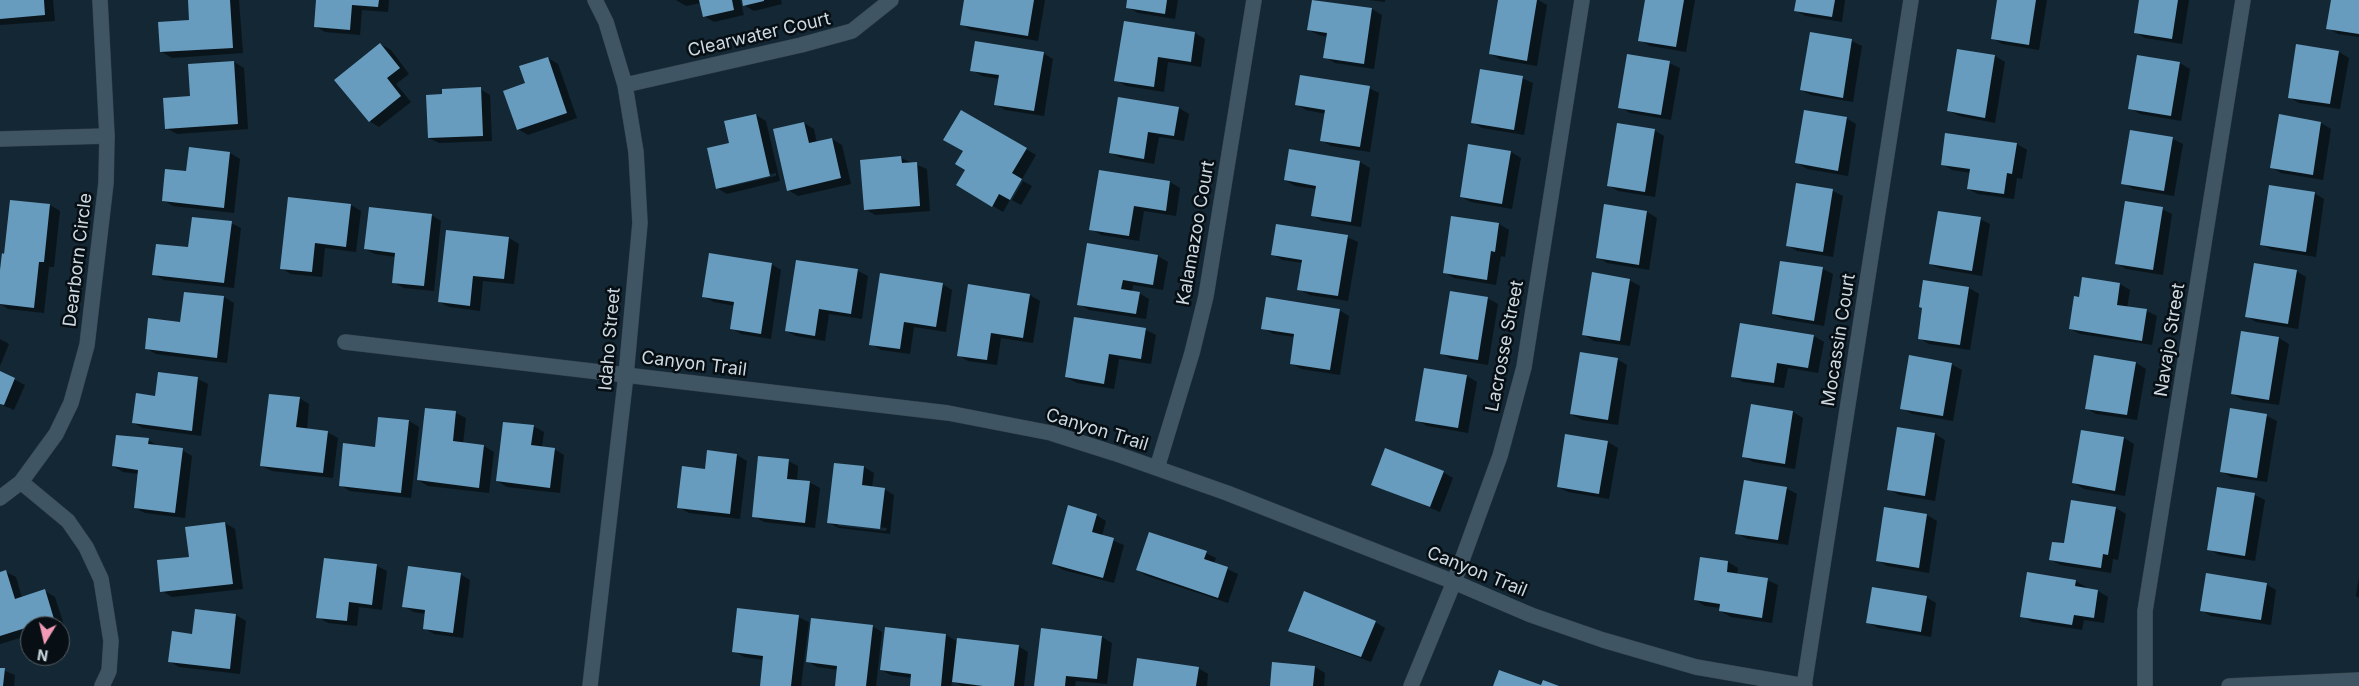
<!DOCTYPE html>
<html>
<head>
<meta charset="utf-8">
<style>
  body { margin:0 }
  #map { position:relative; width:2359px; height:686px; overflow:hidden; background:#132734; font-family:Inter,sans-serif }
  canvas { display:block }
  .north { position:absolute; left:20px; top:616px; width:50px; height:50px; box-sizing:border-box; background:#070f14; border:1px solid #566066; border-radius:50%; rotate:189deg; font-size:14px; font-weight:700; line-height:20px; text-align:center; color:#cdd9e1 }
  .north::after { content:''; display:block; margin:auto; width:18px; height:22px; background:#f09ab7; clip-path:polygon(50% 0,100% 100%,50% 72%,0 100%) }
</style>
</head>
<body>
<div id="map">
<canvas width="2359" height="686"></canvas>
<div class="north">N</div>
</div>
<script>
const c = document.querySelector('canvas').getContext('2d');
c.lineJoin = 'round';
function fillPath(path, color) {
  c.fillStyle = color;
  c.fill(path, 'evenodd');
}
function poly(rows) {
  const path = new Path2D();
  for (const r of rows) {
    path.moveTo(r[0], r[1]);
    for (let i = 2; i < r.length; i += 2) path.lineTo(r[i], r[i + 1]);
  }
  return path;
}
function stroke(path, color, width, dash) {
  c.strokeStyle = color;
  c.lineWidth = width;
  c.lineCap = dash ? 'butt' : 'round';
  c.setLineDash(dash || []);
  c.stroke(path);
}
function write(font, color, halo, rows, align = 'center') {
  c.font = font + ' Inter,sans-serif';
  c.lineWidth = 5;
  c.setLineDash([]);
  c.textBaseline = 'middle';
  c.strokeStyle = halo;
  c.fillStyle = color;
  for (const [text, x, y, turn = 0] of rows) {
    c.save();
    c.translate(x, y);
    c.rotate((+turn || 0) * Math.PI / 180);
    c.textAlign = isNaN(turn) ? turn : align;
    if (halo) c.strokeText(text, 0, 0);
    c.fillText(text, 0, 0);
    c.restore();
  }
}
fillPath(poly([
  [0,0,53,0,55,21,0,25],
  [189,0,239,0,243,53,172,58,162,52,191,21],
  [317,0,389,0,388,12,362,10,360,35,325,32,315,26],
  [676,0,740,0,744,15,714,22,704,16,701,3,686,6],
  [743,0,781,0,782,4,754,11,744,5],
  [965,0,1045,0,1038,41,971,30,961,24],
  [1128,0,1178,0,1175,19,1138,13,1127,7],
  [1313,0,1372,9,1382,15,1374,69,1335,63,1325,57,1328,37,1319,35,1309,30],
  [1369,0,1385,0,1385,2],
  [1499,0,1538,0,1547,5,1537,66,1501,60,1491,54],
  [1646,0,1695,0,1686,52,1650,46,1640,40],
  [1797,0,1845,0,1842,22,1806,16,1796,11],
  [1998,0,2047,0,2039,50,2002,44,1992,38],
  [2140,0,2189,0,2182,44,2145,38,2135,32],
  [2332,0,2359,0,2359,37,2338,34,2328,28],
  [1125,22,1195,33,1205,39,1201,67,1168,62,1164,92,1126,86,1116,80],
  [1811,34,1852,41,1862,46,1853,102,1811,95,1801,90],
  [380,44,391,50,409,74,396,84,411,102,379,127,369,121],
  [2339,52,2349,58,2340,109,2299,103,2289,97],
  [1043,53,1053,59,1044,116,1005,110,995,104,1000,79,982,76,972,70],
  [1995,56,2005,62,1995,123,1959,116,1949,111],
  [548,58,558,64,577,118,528,135,518,129],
  [234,62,244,68,248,129,177,134,166,128,191,98],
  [1669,63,1680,68,1671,120,1630,113,1620,107],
  [2180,63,2190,69,2181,121,2140,114,2130,108],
  [1522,78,1533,83,1524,135,1482,128,1472,122],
  [1369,88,1379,93,1370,152,1331,146,1321,140,1326,114,1306,110,1296,104],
  [480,89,490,95,492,141,439,143,429,138,443,95],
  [1179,108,1189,114,1184,141,1159,137,1154,164,1121,158,1111,153],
  [962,111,1036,155,1003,212,958,185,967,170],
  [756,115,766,121,780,181,727,194,717,188,731,144],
  [776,173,776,176,724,188,724,185],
  [2280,116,2321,123,2331,129,2323,180,2281,173,2271,167],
  [1846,118,1856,124,1848,176,1807,169,1797,163],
  [804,123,814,129,817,143,832,139,842,145,851,184,798,196,788,190],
  [1654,130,1664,136,1655,197,1618,191,1608,185],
  [2131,132,2173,139,2183,144,2174,196,2133,189,2123,183],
  [2017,144,2027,150,2022,179,2017,178,2014,199,1978,194,1968,189,1971,173,1952,170,1942,164],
  [1290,151,1360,162,1370,168,1361,227,1322,221,1312,215,1316,189,1295,186,1285,180],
  [1511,152,1521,158,1512,209,1471,202,1461,197],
  [230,153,240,159,234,213,173,206,163,200,187,173],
  [901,158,927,169,930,211,875,215,865,209],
  [1100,171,1170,182,1180,188,1176,216,1144,211,1139,241,1101,235,1091,229],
  [1023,181,1032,186,1021,205,1012,200],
  [1797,185,1833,191,1843,196,1833,257,1797,251,1787,245],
  [2314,193,2324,199,2316,257,2272,250,2261,244],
  [11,201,50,205,60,211,54,267,49,267,44,313,8,309,0,304,0,285],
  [351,205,361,211,356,252,325,248,322,277,291,274,281,268],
  [1605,205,1647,212,1657,218,1649,270,1607,263,1597,257],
  [2162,209,2172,214,2163,275,2126,269,2116,263],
  [431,215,441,221,434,291,404,288,393,282,396,257,375,254,365,249],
  [1980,219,1990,224,1982,276,1941,269,1930,264],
  [231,223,241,228,234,288,164,280,154,274],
  [1499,224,1509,230,1505,257,1501,256,1496,285,1454,278,1444,272],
  [1347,237,1358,242,1348,301,1309,295,1299,289,1303,263,1282,260,1272,254],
  [509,238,519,244,514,284,483,281,480,311,449,307,439,302],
  [1158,256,1168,262,1163,290,1133,285,1132,292,1139,293,1149,299,1146,319,1089,310,1079,304],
  [797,261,858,271,868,276,862,319,829,314,825,341,796,336,786,331],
  [1781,262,1823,269,1833,274,1824,326,1783,319,1773,314],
  [771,264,781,270,771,339,741,334,731,328,735,306,714,302,704,297],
  [2296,271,2306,277,2298,329,2256,322,2246,316],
  [1629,280,1640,286,1630,346,1594,341,1584,335],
  [942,284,952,290,946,332,914,327,910,354,881,350,871,344],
  [2120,284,2130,290,2127,308,2147,311,2157,316,2152,345,2080,334,2070,329,2080,298],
  [1969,288,1979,294,1970,350,1929,344,1919,338],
  [1030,295,1040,301,1033,343,1001,338,997,365,968,361,958,355],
  [224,297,234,303,227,363,156,354,146,348],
  [1487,298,1498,304,1488,365,1451,359,1441,353],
  [1339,310,1349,316,1340,375,1301,369,1291,363,1295,337,1273,334,1263,328],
  [1146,330,1156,335,1151,364,1119,359,1114,389,1077,383,1066,377],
  [1814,336,1824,342,1818,373,1788,368,1784,388,1743,382,1732,376],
  [2279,338,2289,344,2279,405,2243,400,2233,394],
  [0,339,9,344,0,366],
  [2095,356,2136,363,2146,369,2137,420,2096,414,2086,408],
  [1617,359,1627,365,1618,425,1582,420,1571,414],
  [1951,364,1962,370,1953,421,1912,414,1902,408],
  [0,372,25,385,14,410,0,404],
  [159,374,198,379,208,384,201,436,143,428,133,423,156,397],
  [1467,376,1477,382,1468,433,1427,426,1417,420],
  [299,398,309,404,307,430,327,432,338,438,333,478,272,471,261,466],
  [1752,405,1793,412,1803,418,1795,469,1753,462,1743,456],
  [426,409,456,413,466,418,463,444,484,446,494,452,489,493,428,486,418,480],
  [2231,410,2267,416,2277,421,2267,482,2231,477,2221,471],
  [379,418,409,421,419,427,411,498,350,491,340,485,376,448],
  [533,426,544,432,542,447,554,449,564,455,560,493,507,487,497,481],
  [1935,434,1945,440,1935,501,1899,495,1889,489],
  [2124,438,2134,444,2125,496,2084,489,2074,483],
  [148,440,158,446,182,450,192,456,185,518,145,513,135,508,139,474,123,472,113,466],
  [1608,442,1618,448,1609,499,1568,492,1558,487],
  [708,452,737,455,747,461,740,519,689,513,678,507,706,470],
  [788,461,798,466,797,481,809,482,820,488,815,528,764,522,754,516],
  [864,467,874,473,872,487,884,489,894,495,890,534,839,528,829,523],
  [838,523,887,528,886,531,838,526],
  [1443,472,1453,478,1440,512,1373,484],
  [1786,488,1797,494,1788,545,1747,539,1737,533],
  [2218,489,2255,495,2265,500,2255,561,2219,555,2209,549],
  [2116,508,2126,514,2118,560,2113,559,2111,573,2060,565,2050,559,2065,545],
  [1885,509,1927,515,1937,521,1929,573,1887,566,1877,560],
  [1096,515,1106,521,1102,536,1124,545,1114,583,1063,570,1053,564],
  [225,523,235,529,243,589,172,597,162,591,190,558,187,528],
  [1206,553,1216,558,1214,563,1238,574,1228,603,1147,576,1137,570],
  [1702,558,1728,562,1738,568,1737,575,1767,580,1778,585,1772,623,1731,617,1720,611,1721,608,1705,606,1695,600],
  [377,566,387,571,382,610,359,607,357,626,328,623,318,617],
  [6,572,16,577,22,598,45,591,55,597,64,625,30,626,30,635,0,644,0,573],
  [460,574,470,580,463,638,434,634,424,628,426,614,414,612,403,606],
  [2359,576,2359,598,2356,596],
  [2075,581,2086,587,2085,589,2098,591,2108,597,2104,623,2084,620,2082,630,2032,622,2022,616],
  [2266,584,2276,590,2271,625,2211,616,2201,610],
  [1926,597,1936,603,1931,637,1878,628,1867,622],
  [196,610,236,615,246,621,240,674,179,667,169,661,193,635],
  [798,617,809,622,801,686,761,686,764,660,744,657,734,651],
  [1375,622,1385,628,1371,662,1300,636,1290,630],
  [872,626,882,632,876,686,836,686,838,670,817,667,807,661],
  [886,628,946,635,958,642,1018,646,1028,652,1024,686,962,686,952,680,951,686,911,686,912,678,891,675,881,670],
  [1102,637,1112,643,1107,684,1076,681,1075,686,1035,686],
  [1315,667,1325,673,1324,686,1271,686],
  [1198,668,1208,674,1207,686,1134,686],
  [0,669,15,675,14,686,0,686]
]), '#0007');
fillPath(poly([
  [0,0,44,0,45,15,0,19],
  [188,0,230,0,233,48,160,52,158,22,189,20],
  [316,0,379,0,378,7,352,5,350,30,314,27],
  [699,0,732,0,734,10,703,17],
  [742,0,764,0,764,1,743,6],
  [964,0,1034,0,1028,36,960,25],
  [1127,0,1167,0,1165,14,1126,8],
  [1312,0,1372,8,1364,64,1323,58,1327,33,1307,30],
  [1498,0,1537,0,1527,61,1489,54],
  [1645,0,1684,0,1676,47,1638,41],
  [1796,0,1835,0,1832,17,1794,11],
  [1997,0,2036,0,2029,45,1991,39],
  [2139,0,2178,0,2172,39,2134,33],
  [2331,0,2359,0,2359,34,2326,29],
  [1124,21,1195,32,1191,62,1158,57,1154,87,1114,81],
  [1810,32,1852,39,1843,98,1800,90],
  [975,41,1044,52,1034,111,994,105,999,75,970,71],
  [380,43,400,68,387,78,401,96,369,122,334,80],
  [2296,44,2339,51,2330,104,2288,98],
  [1957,49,1995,55,1985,118,1947,111],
  [1627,54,1670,61,1661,115,1618,108],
  [2137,55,2180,62,2171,116,2128,109],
  [548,57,567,113,517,130,503,91,525,83,519,66],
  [234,61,238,124,165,129,163,98,190,96,188,64],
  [1480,69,1523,76,1514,130,1471,123],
  [1300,75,1370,86,1360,147,1320,141,1325,110,1295,105],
  [481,87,483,136,428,138,426,95,442,94,442,89],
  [1118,97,1179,107,1174,136,1148,132,1144,159,1109,153],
  [961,110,1027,148,1012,173,1022,179,1010,200,999,194,992,207,956,185,965,170,955,164,963,151,943,140],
  [1804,110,1847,117,1838,171,1795,163],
  [756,114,770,176,716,189,707,148,729,143,724,121],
  [2279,114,2321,122,2313,175,2270,168],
  [804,122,809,143,832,138,841,178,787,191,773,129],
  [1617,123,1655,129,1645,192,1607,186],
  [2130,130,2173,137,2164,191,2121,184],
  [1945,133,2017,143,2012,174,2007,173,2004,194,1967,189,1970,169,1941,165],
  [1468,144,1511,151,1502,204,1460,197],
  [189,147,230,152,224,208,162,201,165,169,186,171],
  [1289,149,1360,161,1351,222,1311,216,1316,186,1284,180],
  [901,156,902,163,917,162,920,206,864,210,860,160],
  [1099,170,1170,181,1166,211,1134,206,1129,236,1089,230],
  [1796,183,1833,189,1823,252,1786,246],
  [2269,185,2315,192,2306,252,2260,245],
  [288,197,351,204,346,247,315,243,312,272,280,269],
  [10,200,50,204,44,262,39,262,34,308,0,304,0,270,2,253,4,254],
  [2125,201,2163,207,2153,270,2115,264],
  [1604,204,1647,211,1639,265,1596,258],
  [369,207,432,214,424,286,392,283,395,253,364,249],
  [1938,211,1981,217,1972,271,1929,264],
  [1451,216,1499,223,1495,252,1491,251,1487,280,1443,273],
  [192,217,232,221,224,283,152,275,156,244,188,247],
  [1276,224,1348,235,1338,296,1297,290,1302,260,1271,255],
  [446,230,509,237,504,279,473,276,470,306,438,302],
  [1087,243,1158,255,1153,285,1123,280,1121,289,1140,292,1136,314,1077,305],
  [709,253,772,263,761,334,730,329,734,302,702,297],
  [796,260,858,269,851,314,819,309,815,336,785,331],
  [1780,261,1823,267,1814,321,1772,314],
  [2254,263,2297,270,2288,324,2245,317],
  [1592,272,1630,279,1620,341,1582,335],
  [880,273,943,283,936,327,904,322,900,349,869,345],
  [2082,277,2120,283,2117,305,2147,309,2142,341,2069,329,2074,296,2079,297],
  [1923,280,1969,287,1960,345,1918,339,1922,308,1919,307],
  [968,284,1030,294,1023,338,991,333,987,360,957,356],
  [1450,291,1488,297,1478,360,1440,354],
  [184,292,224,296,217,358,145,349,148,318,180,322],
  [1266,297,1340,309,1330,370,1290,364,1294,334,1261,329],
  [1074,317,1146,328,1141,359,1109,354,1104,384,1065,377],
  [1740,323,1814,335,1808,368,1777,363,1774,383,1731,377],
  [2241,331,2279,337,2269,400,2231,394],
  [1580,352,1618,358,1608,420,1570,414],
  [1909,355,1952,363,1943,416,1900,409],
  [2094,355,2136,362,2127,415,2085,409],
  [1424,368,1467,375,1458,428,1415,421],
  [0,371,15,378,4,405,0,404],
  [158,372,198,377,192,431,132,423,136,393,155,396],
  [269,394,300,397,296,427,328,431,323,473,260,466],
  [1751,404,1793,411,1785,464,1742,457],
  [425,408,456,411,453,441,484,445,479,488,417,480],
  [2230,408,2267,414,2257,478,2220,472],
  [378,417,409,420,401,493,339,486,343,443,375,447],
  [503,422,534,425,531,445,555,448,550,488,496,481],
  [1897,427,1935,433,1925,496,1887,490],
  [2081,430,2124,437,2115,491,2072,483],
  [1565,434,1608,441,1599,494,1557,487],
  [116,435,149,438,148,444,183,448,175,513,134,508,138,470,112,466],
  [1385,448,1444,471,1430,507,1371,485],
  [707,450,737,454,730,514,677,508,682,466,705,469],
  [758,456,789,459,787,479,810,481,805,523,752,517],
  [834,463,864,466,862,485,885,488,880,529,827,523],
  [1744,480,1787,487,1778,540,1735,534],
  [2217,487,2255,493,2245,556,2207,550],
  [2071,500,2116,507,2108,555,2103,554,2101,568,2049,560,2052,542,2064,543],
  [1068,505,1097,514,1092,532,1114,538,1103,578,1052,564],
  [1884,507,1927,514,1919,568,1876,561],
  [225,522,233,584,160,592,157,560,189,557,185,527],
  [1149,532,1207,551,1204,559,1228,567,1218,598,1136,570],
  [1700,557,1728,561,1727,572,1768,578,1762,618,1719,611,1720,604,1694,600],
  [324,558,377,564,372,605,349,602,347,621,316,618],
  [408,566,461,573,453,633,423,629,425,610,402,607],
  [6,570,15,599,45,589,54,619,0,636,0,572],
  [2027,572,2076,580,2075,586,2098,590,2094,618,2074,615,2072,625,2020,617],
  [2206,573,2267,583,2261,620,2200,611],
  [1872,587,1927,596,1921,632,1866,623],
  [1304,591,1376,621,1361,657,1288,631],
  [737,608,799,615,791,686,760,686,763,656,732,652],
  [195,609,236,614,230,669,168,662,172,631,192,634],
  [811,618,873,625,866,686,835,686,837,666,806,662],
  [885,627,946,634,941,686,910,686,911,674,880,670],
  [1041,628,1102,636,1097,679,1066,676,1065,686,1034,686],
  [957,638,1019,645,1014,686,983,686,952,682],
  [1137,658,1199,667,1196,686,1133,686],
  [1272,662,1315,666,1313,686,1270,686],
  [0,668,5,668,3,686,0,686],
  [1499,670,1541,685,1543,680,1559,686,1493,686]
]), '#689cbe');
const minor = poly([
  [625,85,801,45,852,31,891,0],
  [0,139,107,136],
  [345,342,948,413,1051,433,1114,453,1227,493,1454,582,1531,615,1603,640,1696,667,1805,686],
  [1157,468,1192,353,1206,296,1254,0],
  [21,482,68,521,86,547,101,579,111,641,109,671,102,686],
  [0,498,21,482,56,434,71,403,87,345,106,183,107,136,100,0],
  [590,686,626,375,640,223,636,152,625,85,606,22,595,0],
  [1411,686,1454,582,1500,456,1524,367,1582,0],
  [1804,686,1911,0],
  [2145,686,2145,611,2243,0],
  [2229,686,2359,680]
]);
stroke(minor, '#35444e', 16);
stroke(minor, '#405563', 15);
write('18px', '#cdd9e1', '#070f14', [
  ["Clearwater Court",759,35,-13],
  ["Kalamazoo Court",1196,233,-80],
  ["Dearborn Circle",78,260,-83],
  ["Idaho Street",610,339,-85],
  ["Mocassin Court",1839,340,-81],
  ["Navajo Street",2170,340,-81],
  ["Lacrosse Street",1505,346,-79],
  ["Canyon Trail",694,364,7],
  ["Canyon Trail",1097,430,17],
  ["Canyon Trail",1477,572,22]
]);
</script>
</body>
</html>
